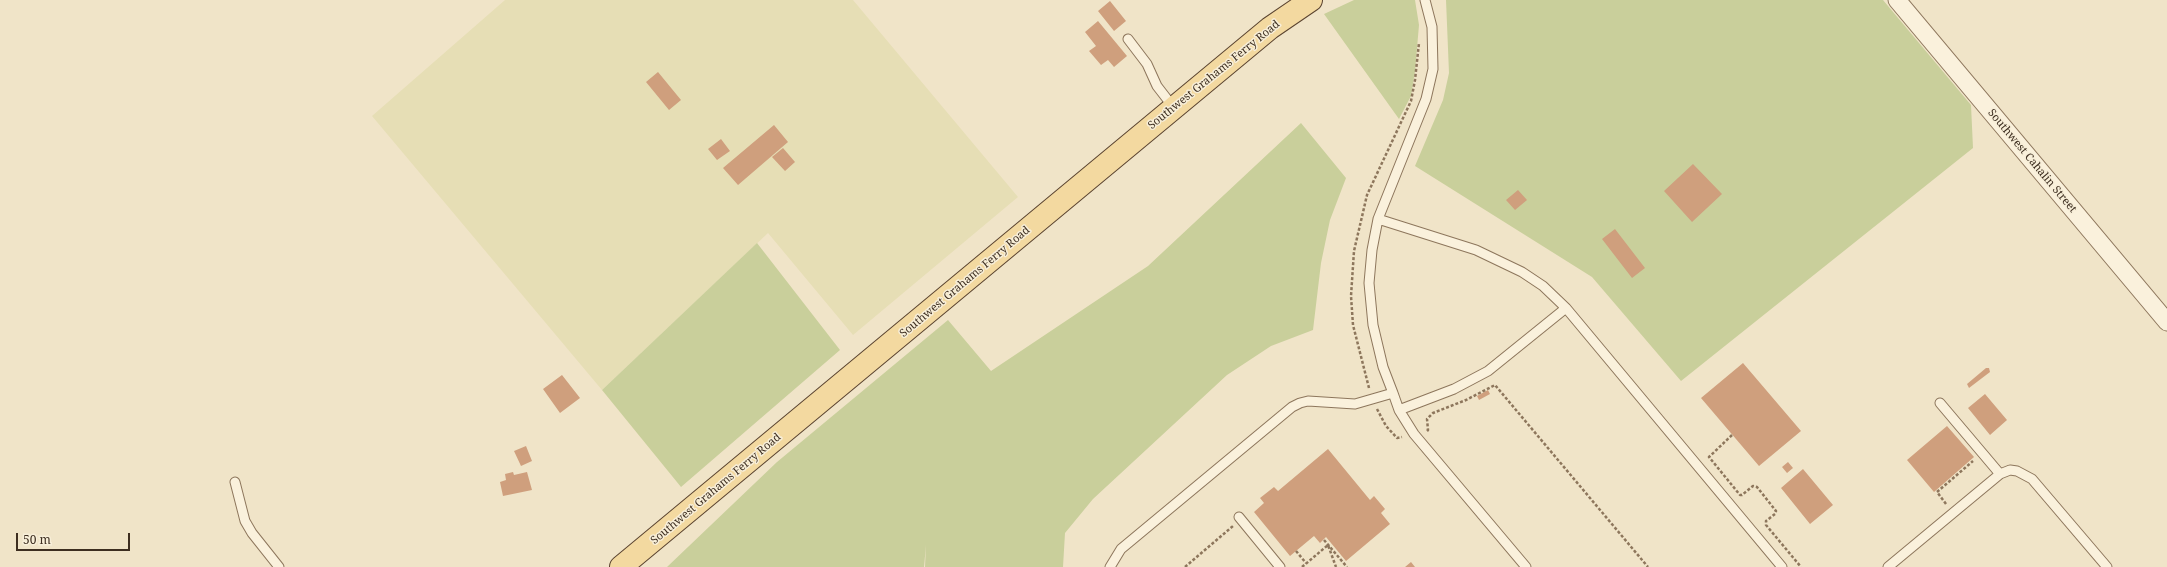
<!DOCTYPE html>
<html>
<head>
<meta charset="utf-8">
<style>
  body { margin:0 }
  #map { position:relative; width:2167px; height:567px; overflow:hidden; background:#f0e4c8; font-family:"Noto Serif",serif }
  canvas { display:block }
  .scale { position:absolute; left:16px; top:533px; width:114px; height:18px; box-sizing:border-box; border:2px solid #3d2e20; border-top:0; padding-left:5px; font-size:12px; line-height:14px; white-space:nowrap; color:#3d2e20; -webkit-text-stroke:3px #f7eed8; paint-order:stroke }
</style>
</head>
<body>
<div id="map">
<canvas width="2167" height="567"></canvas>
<div class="scale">50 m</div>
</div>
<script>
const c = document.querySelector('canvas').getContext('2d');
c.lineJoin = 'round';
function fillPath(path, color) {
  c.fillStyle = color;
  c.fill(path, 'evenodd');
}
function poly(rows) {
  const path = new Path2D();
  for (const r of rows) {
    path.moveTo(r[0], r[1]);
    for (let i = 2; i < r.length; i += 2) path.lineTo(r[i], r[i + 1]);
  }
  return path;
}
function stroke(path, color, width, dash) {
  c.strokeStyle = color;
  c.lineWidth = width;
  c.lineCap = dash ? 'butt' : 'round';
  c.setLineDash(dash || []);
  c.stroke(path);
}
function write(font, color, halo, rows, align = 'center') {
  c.font = font + ' "Noto Serif",serif';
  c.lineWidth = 3;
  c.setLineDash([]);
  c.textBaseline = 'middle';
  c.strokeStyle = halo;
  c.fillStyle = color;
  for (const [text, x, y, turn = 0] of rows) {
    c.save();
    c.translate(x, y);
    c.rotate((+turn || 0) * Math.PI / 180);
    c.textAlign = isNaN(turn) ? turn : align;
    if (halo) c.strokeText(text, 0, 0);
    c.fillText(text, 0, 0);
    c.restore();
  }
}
fillPath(poly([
  [505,0,853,0,1018,197,853,335,768,233,602,390,372,116]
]), '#e6deb5');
fillPath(poly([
  [1354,0,1415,0,1419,25,1415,71,1411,96,1399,119,1324,14],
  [1446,0,1883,0,1971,105,1973,148,1681,381,1592,277,1415,166,1443,100,1449,73],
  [1301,123,1346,178,1330,220,1321,263,1313,330,1271,346,1227,375,1093,499,1065,533,1063,567,925,567,926,545,924,567,667,567,777,462,948,320,991,371,1148,266],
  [757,243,840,350,681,487,602,390]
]), '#c9cf9b');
fillPath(poly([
  [1110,1,1126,21,1114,31,1098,11],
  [1098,21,1127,56,1114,67,1108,60,1101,65,1089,51,1096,46,1085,32],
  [658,72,681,100,669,110,646,82],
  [774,125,788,142,738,185,723,168],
  [721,139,730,151,717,160,708,149],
  [783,148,795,162,785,171,772,157],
  [1693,164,1722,194,1692,222,1664,191],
  [1518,190,1527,200,1515,210,1506,200],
  [1615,229,1645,268,1632,278,1602,239],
  [1743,363,1801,431,1759,466,1701,398],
  [1986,368,1989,368,1990,372,1969,388,1967,384],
  [562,375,580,398,560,413,543,389],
  [1488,390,1490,394,1479,400,1477,396],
  [1985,394,2007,420,1990,435,1968,408],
  [1947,426,1974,457,1934,492,1907,460],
  [526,446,532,461,521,466,514,451],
  [1328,449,1370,500,1374,496,1385,509,1381,513,1390,524,1346,561,1326,537,1320,543,1314,536,1290,556,1254,512,1264,503,1260,498,1274,487,1278,491],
  [1788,462,1793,468,1787,473,1782,467],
  [1803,469,1833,505,1810,524,1781,488],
  [513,472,514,475,527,472,532,490,503,496,500,482,506,480,505,474],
  [1411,562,1415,567,1405,567]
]), '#cf9f7d');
const lane = poly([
  [1425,0,1432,27,1433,69,1426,99,1378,219,1372,250,1369,283,1373,325,1383,367,1393,393,1399,410,1414,434,1526,567],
  [1128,39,1147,64,1157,86,1174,108],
  [1378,219,1476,250,1522,272,1543,286,1566,308,1782,567],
  [1940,403,2000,474],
  [1399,410,1454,389,1488,371,1566,308],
  [235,482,245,521,252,533,279,567],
  [1239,517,1280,567],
  [1110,567,1121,549,1292,407,1300,403,1308,401,1355,404,1393,393],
  [1888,567,2000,474,2010,470,2017,471,2032,479,2107,567]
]);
const street = poly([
  [1897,0,2167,322]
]);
const primary = poly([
  [621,567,1270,28,1311,0]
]);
stroke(lane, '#8d765c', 11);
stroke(street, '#8d765c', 19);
stroke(primary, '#5b4430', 24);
stroke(poly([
  [1369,388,1353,325,1351,296,1354,251,1367,195,1411,101,1415,80,1419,43],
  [1377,409,1386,426,1397,438,1402,437],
  [1427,431,1428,430,1427,419,1433,413,1466,400,1495,385,1648,567],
  [1732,435,1709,457,1740,495,1742,495,1753,486,1757,487,1776,511,1775,514,1766,521,1766,525,1801,567],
  [1946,504,1937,492,1973,461],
  [1324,540,1347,567],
  [1296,551,1306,563],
  [1185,567,1233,526],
  [1302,567,1328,545,1336,567]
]), '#8d765c', 2.5, [3, 2]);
stroke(lane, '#faf1dc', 9);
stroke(street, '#faf1dc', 17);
stroke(primary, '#f3d9a0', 22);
write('11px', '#3d2e20', '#f7eed8', [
  ["Southwest Grahams Ferry Road",1214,75,-39],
  ["Southwest Cahalin Street",2032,161,50],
  ["Southwest Grahams Ferry Road",965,282,-40],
  ["Southwest Grahams Ferry Road",716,489,-40]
]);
</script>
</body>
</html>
